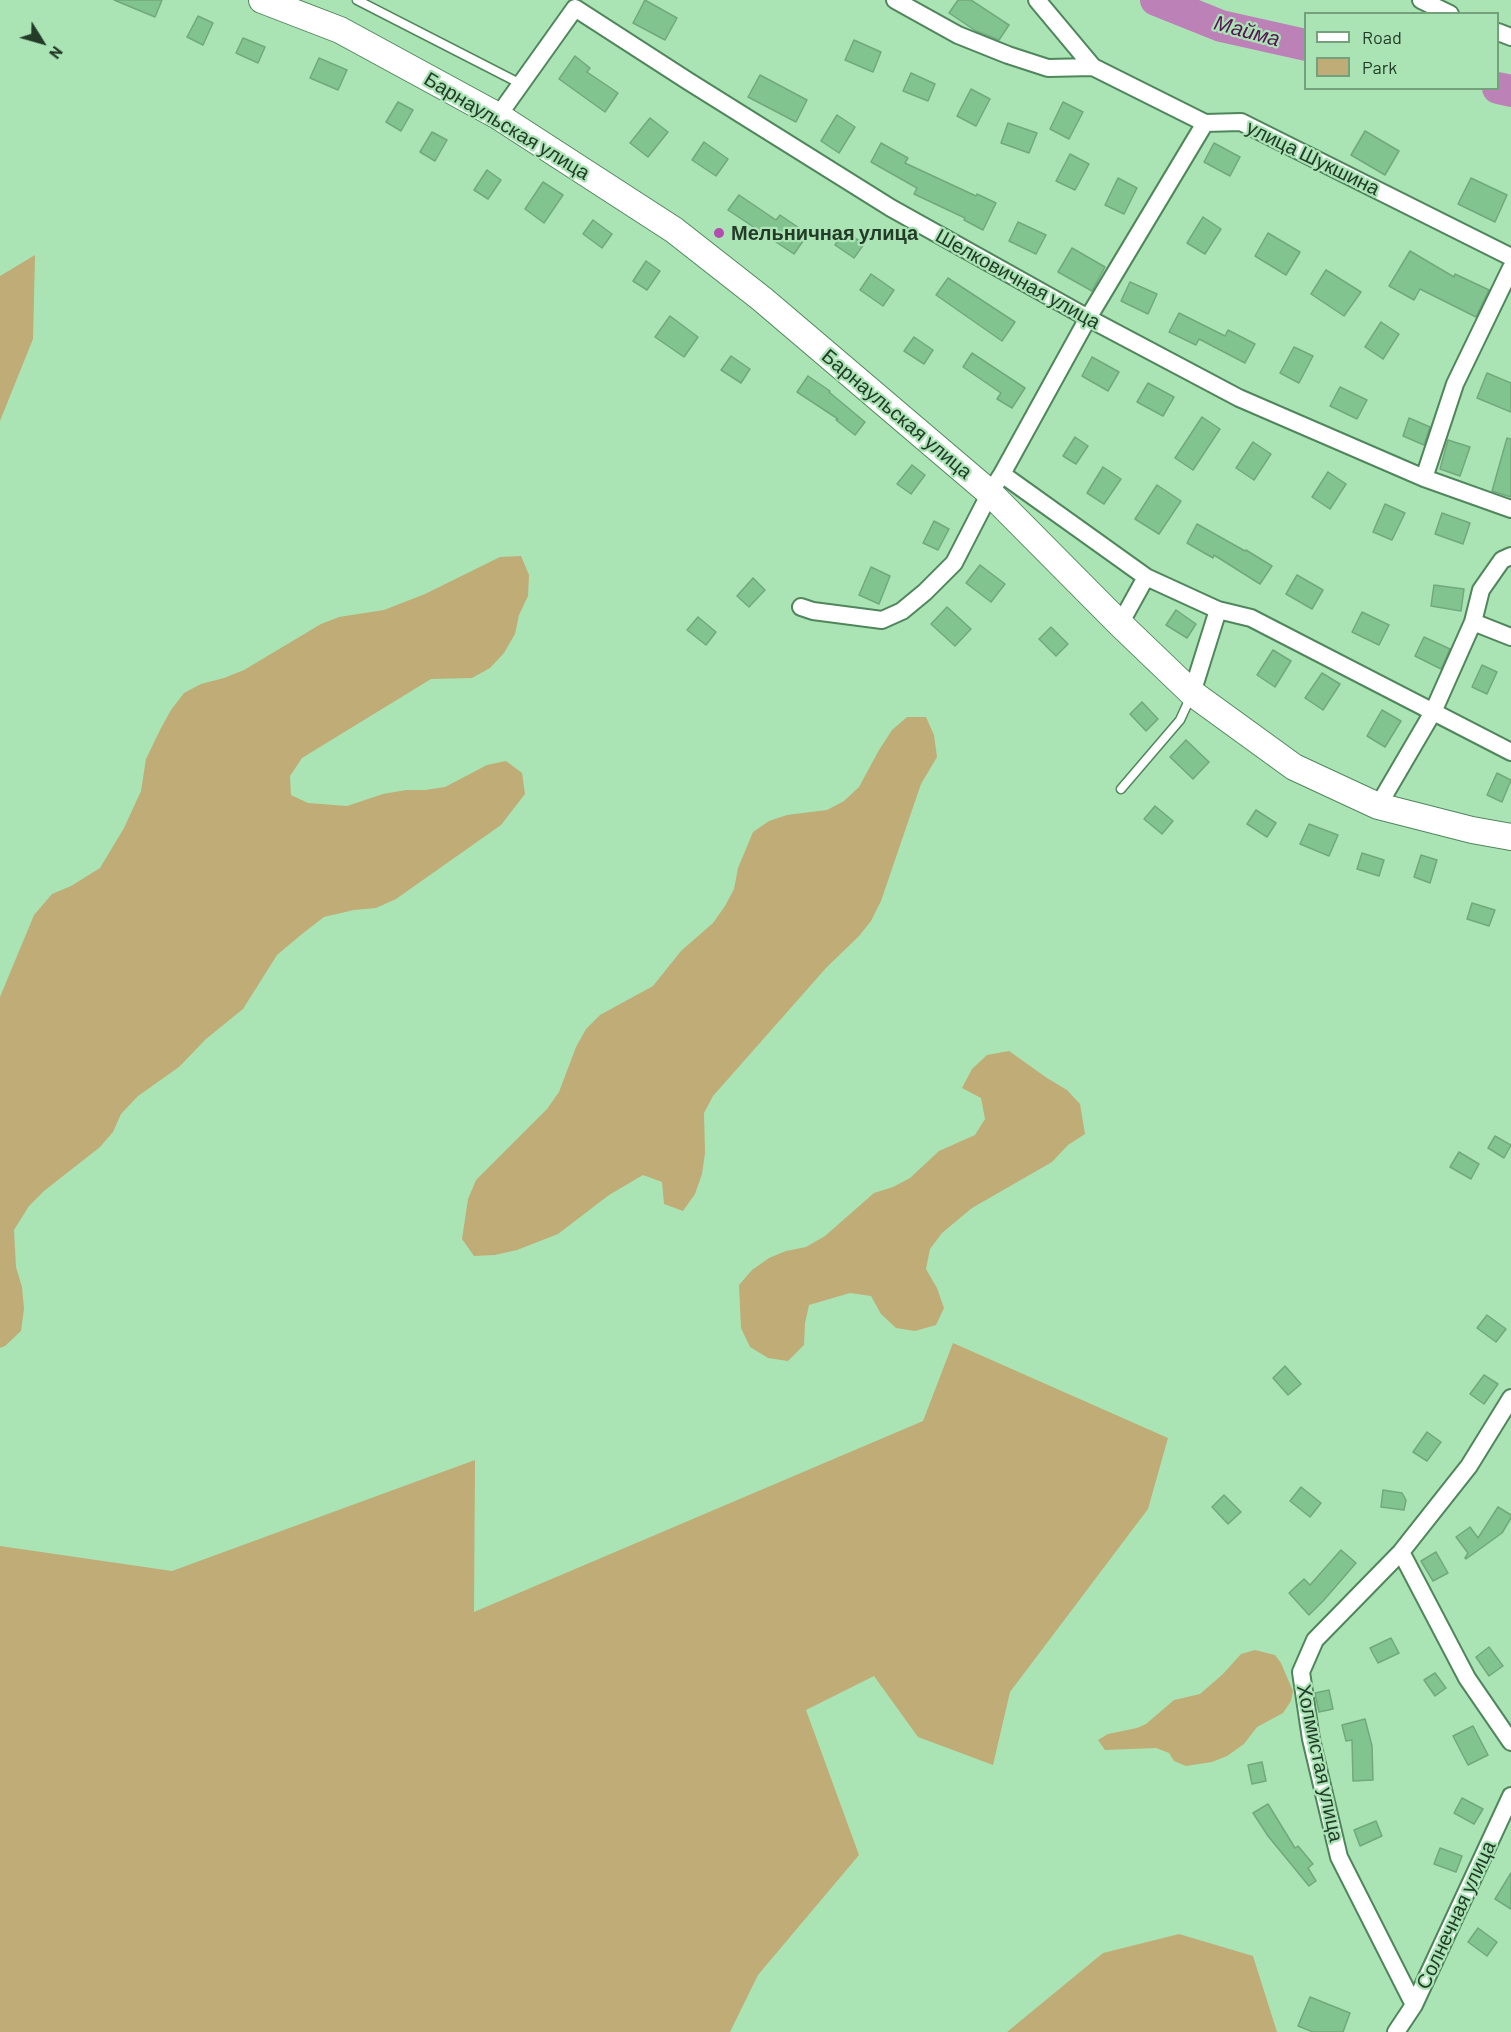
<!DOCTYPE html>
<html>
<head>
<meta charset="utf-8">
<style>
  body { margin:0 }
  #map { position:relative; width:1511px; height:2032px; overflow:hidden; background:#aae4b4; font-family:Barlow,sans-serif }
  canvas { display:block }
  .legend { position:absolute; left:1304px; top:12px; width:195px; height:78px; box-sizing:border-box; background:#aae4b4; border:2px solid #74a07c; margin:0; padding:8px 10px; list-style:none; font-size:18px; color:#233b28 }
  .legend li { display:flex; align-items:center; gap:12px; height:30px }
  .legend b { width:30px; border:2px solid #74a07c }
  .north { position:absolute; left:12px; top:12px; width:60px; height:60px; -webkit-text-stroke:4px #aae4b4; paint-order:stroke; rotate:127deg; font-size:16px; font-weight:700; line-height:24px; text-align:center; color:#233b28 }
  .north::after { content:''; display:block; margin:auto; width:21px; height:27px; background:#233b28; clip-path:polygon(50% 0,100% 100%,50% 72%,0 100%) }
</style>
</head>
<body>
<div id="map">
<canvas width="1511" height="2032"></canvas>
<ul class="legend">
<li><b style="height:8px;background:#fff"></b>Road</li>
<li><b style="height:16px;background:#c0ac76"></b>Park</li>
</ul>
<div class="north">N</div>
</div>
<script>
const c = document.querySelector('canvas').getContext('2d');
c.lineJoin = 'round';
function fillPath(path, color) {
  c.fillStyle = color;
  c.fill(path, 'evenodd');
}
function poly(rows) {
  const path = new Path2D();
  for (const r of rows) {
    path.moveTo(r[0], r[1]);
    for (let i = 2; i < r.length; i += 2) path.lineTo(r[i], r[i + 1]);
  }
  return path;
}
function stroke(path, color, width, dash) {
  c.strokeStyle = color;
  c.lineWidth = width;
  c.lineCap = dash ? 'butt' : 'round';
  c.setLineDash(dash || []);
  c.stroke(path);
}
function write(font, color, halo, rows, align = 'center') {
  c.font = font + ' Barlow,sans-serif';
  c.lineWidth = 4.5;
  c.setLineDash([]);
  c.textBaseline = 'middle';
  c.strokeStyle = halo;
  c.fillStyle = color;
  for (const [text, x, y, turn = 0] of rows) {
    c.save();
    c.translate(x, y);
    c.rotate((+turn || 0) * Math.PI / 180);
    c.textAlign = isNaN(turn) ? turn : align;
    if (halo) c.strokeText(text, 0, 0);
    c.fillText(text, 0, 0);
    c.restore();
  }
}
fillPath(poly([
  [35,255,33,339,0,421,0,276],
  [521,556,529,575,528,596,519,615,515,634,504,653,490,668,472,678,431,679,302,758,290,776,291,795,308,803,347,806,383,794,406,790,425,790,445,787,487,765,506,761,522,773,525,794,501,825,396,899,376,908,354,910,324,917,302,934,277,955,243,1009,206,1039,179,1067,138,1096,121,1114,113,1132,100,1147,44,1191,29,1206,14,1230,16,1267,22,1287,24,1309,21,1331,5,1346,0,1348,0,997,34,915,52,894,71,886,100,868,124,828,141,791,146,759,161,728,171,710,184,693,201,684,224,678,244,670,321,624,339,617,384,610,425,594,500,557],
  [907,717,926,717,934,735,937,757,921,784,881,901,871,921,859,936,826,968,713,1096,704,1113,705,1153,702,1174,695,1194,683,1211,664,1204,662,1182,643,1175,609,1195,558,1234,517,1250,495,1255,474,1256,462,1239,468,1199,476,1180,547,1109,559,1092,576,1047,586,1029,600,1015,653,986,681,951,713,923,725,906,734,889,738,868,753,832,769,821,787,815,827,810,844,801,859,787,879,750,892,730],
  [1009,1051,1047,1078,1067,1090,1080,1104,1085,1134,1068,1145,1052,1162,972,1208,942,1233,930,1249,926,1269,937,1288,944,1308,936,1325,915,1331,896,1328,881,1314,871,1296,850,1293,809,1305,805,1323,804,1345,788,1361,768,1358,750,1347,741,1328,739,1285,752,1270,769,1258,786,1251,806,1247,825,1236,874,1193,893,1187,910,1178,939,1151,975,1135,985,1119,981,1098,962,1088,972,1069,987,1055],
  [953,1343,1168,1438,1148,1509,1010,1692,993,1765,918,1737,874,1676,806,1710,859,1855,758,1975,730,2032,0,2032,0,1546,172,1571,475,1460,474,1612,923,1421],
  [1255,1650,1275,1655,1281,1663,1293,1691,1291,1701,1283,1713,1257,1727,1244,1744,1227,1756,1212,1762,1186,1766,1174,1761,1169,1753,1156,1748,1105,1750,1098,1740,1108,1734,1137,1728,1146,1724,1174,1700,1200,1694,1223,1674,1241,1654],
  [1179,1934,1253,1956,1277,2032,1007,2032,1103,1953]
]), '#c0ac76');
stroke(poly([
  [1156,0,1221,26,1306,45],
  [1498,88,1511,91]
]), '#bc81b7', 32);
const building = poly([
  [114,0,162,0,155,17,114,0],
  [645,0,677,18,665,40,633,23,645,0],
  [958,0,971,0,1009,25,999,40,976,31,949,13,958,0],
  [198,16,213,23,203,45,187,37,198,16],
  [243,38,265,47,258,63,236,53,243,38],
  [854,40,881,52,873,72,845,60,854,40],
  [575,56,590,68,587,72,618,93,605,112,559,79,575,56],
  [319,58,347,70,338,90,310,78,319,58],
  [911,73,935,84,928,101,903,91,911,73],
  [760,75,807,100,796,122,748,97,760,75],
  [971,89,990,99,976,126,957,116,971,89],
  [398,102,413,110,401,131,386,122,398,102],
  [1063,102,1083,112,1069,139,1050,129,1063,102],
  [837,115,855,127,839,153,821,141,837,115],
  [650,118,668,132,648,157,630,143,650,118],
  [1008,123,1037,133,1029,153,1001,143,1008,123],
  [1365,131,1399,151,1385,175,1351,155,1365,131],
  [432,132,447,140,435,161,420,152,432,132],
  [704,142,728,159,716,176,692,160,704,142],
  [881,143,908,158,905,163,976,196,977,194,996,203,983,230,964,220,965,218,914,194,917,188,871,162,881,143],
  [1214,143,1240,157,1230,176,1204,162,1214,143],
  [1070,154,1089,164,1075,190,1056,181,1070,154],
  [487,170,501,180,488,199,474,190,487,170],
  [1118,178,1137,188,1124,214,1105,205,1118,178],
  [1471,178,1507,195,1495,222,1458,204,1471,178],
  [543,182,563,195,544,223,525,209,543,182],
  [739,195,776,220,780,215,808,234,794,254,728,210,739,195],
  [1203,217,1221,229,1205,254,1187,243,1203,217],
  [593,220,612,234,602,248,583,234,593,220],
  [1018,222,1046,235,1036,254,1009,241,1018,222],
  [844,231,864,244,854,258,835,245,844,231],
  [1268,233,1300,252,1286,275,1255,256,1268,233],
  [1072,248,1105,267,1092,291,1058,272,1072,248],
  [1410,251,1454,277,1455,274,1489,290,1476,317,1420,289,1414,300,1389,286,1410,251],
  [646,261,660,271,647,290,633,281,646,261],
  [1326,270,1361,292,1344,316,1311,294,1326,270],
  [871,274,894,290,883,306,860,290,871,274],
  [948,278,1015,322,1002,341,936,295,948,278],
  [1130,282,1157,294,1148,314,1121,301,1130,282],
  [1179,313,1225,336,1228,330,1255,344,1245,363,1199,339,1196,345,1169,332,1179,313],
  [670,316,698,337,684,357,655,337,670,316],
  [1381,322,1399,334,1383,359,1365,347,1381,322],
  [914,337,933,350,924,364,904,351,914,337],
  [1294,347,1313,356,1299,383,1280,373,1294,347],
  [972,353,1025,388,1012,408,997,399,1001,393,963,367,972,353],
  [731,356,750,369,741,383,721,370,731,356],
  [1092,357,1119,372,1108,391,1082,376,1092,357],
  [1487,373,1511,383,1511,412,1477,398,1487,373],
  [808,376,830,391,829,392,865,422,855,435,836,420,838,419,797,392,808,376],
  [1148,383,1174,397,1163,416,1137,402,1148,383],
  [1340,387,1367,400,1357,419,1330,406,1340,387],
  [1202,417,1220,429,1193,470,1175,458,1202,417],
  [1409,418,1430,427,1424,445,1403,436,1409,418],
  [1075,437,1088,446,1076,464,1063,456,1075,437],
  [1507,438,1511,439,1511,497,1492,491,1507,438],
  [1448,440,1470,447,1460,476,1440,469,1448,440],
  [1253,442,1271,454,1254,480,1236,468,1253,442],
  [912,465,925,475,911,494,897,484,912,465],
  [1103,467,1121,479,1104,504,1087,493,1103,467],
  [1328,472,1346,484,1330,509,1312,497,1328,472],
  [1157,485,1181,501,1159,534,1135,519,1157,485],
  [1385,504,1405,513,1392,540,1373,532,1385,504],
  [1442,513,1470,523,1463,544,1435,534,1442,513],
  [934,521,949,529,938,550,923,543,934,521],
  [1197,524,1245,551,1246,550,1272,566,1260,584,1214,555,1213,558,1187,543,1197,524],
  [980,565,1005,584,991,602,966,583,980,565],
  [871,567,890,576,879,604,859,595,871,567],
  [1297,575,1323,590,1312,609,1286,594,1297,575],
  [753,578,765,590,749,607,737,596,753,578],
  [1434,585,1464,589,1461,611,1431,606,1434,585],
  [947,607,971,629,955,646,931,624,947,607],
  [1176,610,1196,624,1187,638,1166,625,1176,610],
  [1362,612,1389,625,1379,645,1352,632,1362,612],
  [698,617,716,632,706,645,687,630,698,617],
  [1051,627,1068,644,1056,656,1039,639,1051,627],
  [1424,637,1450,649,1441,669,1415,656,1424,637],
  [1273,650,1291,661,1275,687,1257,675,1273,650],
  [1482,665,1497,672,1487,694,1472,687,1482,665],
  [1322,673,1340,684,1323,710,1305,698,1322,673],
  [1142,702,1158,719,1146,731,1130,714,1142,702],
  [1382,710,1401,721,1385,747,1367,736,1382,710],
  [1186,740,1209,762,1193,779,1170,757,1186,740],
  [1497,773,1511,780,1502,802,1487,795,1497,773],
  [1155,806,1173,821,1162,834,1144,819,1155,806],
  [1256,810,1276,823,1267,837,1247,824,1256,810],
  [1309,824,1338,835,1329,856,1300,844,1309,824],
  [1362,853,1384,860,1379,876,1357,869,1362,853],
  [1421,855,1437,860,1430,883,1414,877,1421,855],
  [1472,903,1495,910,1489,926,1467,919,1472,903],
  [1495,1136,1511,1145,1504,1158,1488,1148,1495,1136],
  [1459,1152,1479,1164,1471,1179,1450,1167,1459,1152],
  [1487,1315,1506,1329,1496,1342,1477,1328,1487,1315],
  [1285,1366,1301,1384,1288,1395,1273,1378,1285,1366],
  [1484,1375,1498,1384,1484,1404,1470,1394,1484,1375],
  [1427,1432,1441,1442,1427,1461,1413,1452,1427,1432],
  [1301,1487,1321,1503,1310,1517,1290,1501,1301,1487],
  [1383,1490,1402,1493,1406,1500,1404,1510,1381,1507,1383,1490],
  [1224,1495,1241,1512,1228,1524,1212,1507,1224,1495],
  [1498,1507,1511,1515,1511,1518,1502,1533,1466,1559,1465,1558,1468,1553,1456,1537,1470,1527,1478,1538,1498,1507],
  [1341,1550,1356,1563,1324,1600,1309,1615,1289,1593,1304,1579,1310,1585,1341,1550],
  [1436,1552,1448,1573,1433,1581,1421,1561,1436,1552],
  [1391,1638,1399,1653,1378,1663,1370,1648,1391,1638],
  [1489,1647,1503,1666,1489,1676,1476,1657,1489,1647],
  [1435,1673,1446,1688,1435,1696,1424,1680,1435,1673],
  [1329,1690,1333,1709,1319,1712,1315,1693,1329,1690],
  [1365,1719,1372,1746,1373,1780,1353,1781,1352,1740,1346,1741,1342,1725,1365,1719],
  [1473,1726,1488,1755,1468,1765,1453,1736,1473,1726],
  [1262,1762,1266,1781,1252,1784,1248,1765,1262,1762],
  [1462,1798,1483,1809,1474,1824,1454,1813,1462,1798],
  [1268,1804,1295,1848,1298,1846,1313,1864,1308,1868,1316,1881,1309,1886,1268,1836,1253,1813,1268,1804],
  [1376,1821,1382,1836,1360,1846,1354,1830,1376,1821],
  [1440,1848,1462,1856,1456,1872,1434,1864,1440,1848],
  [1511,1873,1511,1909,1495,1899,1511,1873],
  [1478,1928,1497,1942,1487,1956,1468,1942,1478,1928],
  [1310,1997,1350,2013,1343,2032,1313,2032,1298,2026,1310,1997]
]);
fillPath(building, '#81c48f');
stroke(building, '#71a97c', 1.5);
const lane = poly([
  [357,0,521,84],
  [1121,789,1180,720,1191,696]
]);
const street = poly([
  [895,0,958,35,1008,55,1048,68,1093,67],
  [1037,0,1093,67,1205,123,1241,122,1511,257],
  [1421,0,1450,14],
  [1498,32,1511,37],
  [498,116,575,8,688,81,891,208,1088,318,1239,398,1424,478,1511,509],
  [1002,474,1146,577],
  [1424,478,1455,384,1511,268],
  [801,607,813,611,882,620,902,611,925,592,954,563,990,493,1002,474,1088,318,1205,123],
  [1473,622,1511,637],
  [1120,624,1146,577,1218,610,1251,618,1511,752],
  [1192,693,1218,610],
  [1378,806,1433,712,1473,622,1481,590,1502,560,1511,556],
  [1401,1552,1467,1678,1511,1742],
  [1414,2005,1339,1857,1311,1739,1301,1672,1315,1640,1401,1552,1469,1466,1511,1398],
  [1396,2032,1414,2005,1511,1796]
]);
const primary = poly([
  [262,0,340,30,498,116,674,230,762,299,990,493,1120,624,1192,693,1294,767,1378,806,1472,830,1511,837]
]);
stroke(lane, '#4f865b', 11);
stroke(street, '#4f865b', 20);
stroke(primary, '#4f865b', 28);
stroke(lane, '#fff', 8);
stroke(street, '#fff', 16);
stroke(primary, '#fff', 26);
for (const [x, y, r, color] of [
  [719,233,6,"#b54daf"]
]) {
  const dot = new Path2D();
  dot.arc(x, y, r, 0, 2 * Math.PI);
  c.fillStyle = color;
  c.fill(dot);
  stroke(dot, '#aae4b4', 2);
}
write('20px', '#233b28', '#aae4b4', [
  ["Барнаульская улица",507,126,31],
  ["улица Шукшина",1313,158,26],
  ["Шелковичная улица",1018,279,29],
  ["Барнаульская улица",897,414,40],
  ["Холмистая улица",1320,1763,78],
  ["Солнечная улица",1456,1915,-65]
]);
write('bold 20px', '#233b28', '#aae4b4', [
  ["Мельничная улица",731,233]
], 'left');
write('italic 21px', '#591156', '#aae4b4', [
  ["Майма",1247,31,15]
]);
</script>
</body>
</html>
